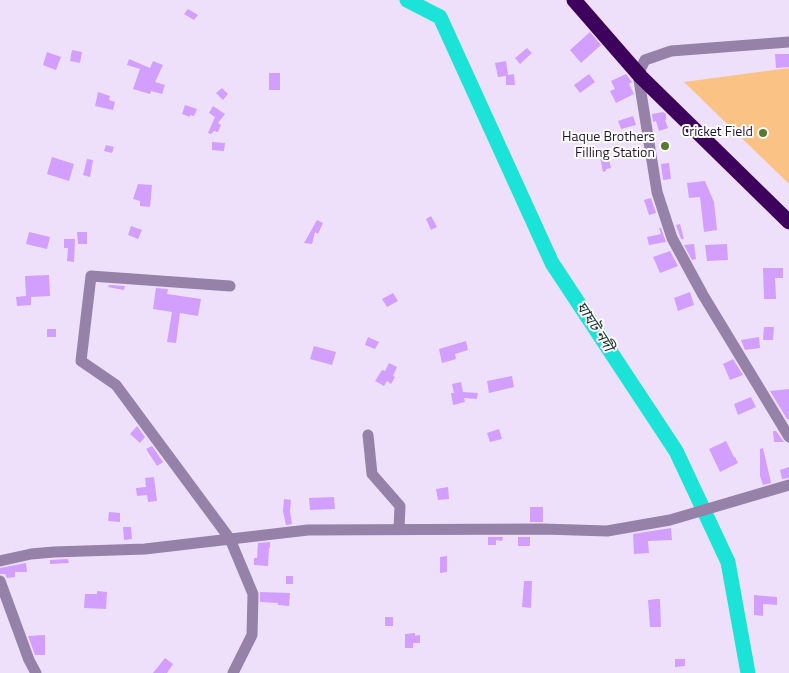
<!DOCTYPE html>
<html>
<head>
<meta charset="utf-8">
<style>
  body { margin:0 }
  canvas { display:block; background:#eee0fb }
</style>
</head>
<body>
<canvas width="789" height="673"></canvas>
<script>
const c = document.querySelector('canvas').getContext('2d');
c.lineJoin = 'round';
function fillPath(path, color) {
  c.fillStyle = color;
  c.fill(path, 'evenodd');
}
function poly(rows) {
  const path = new Path2D();
  for (const r of rows) {
    path.moveTo(r[0], r[1]);
    for (let i = 2; i < r.length; i += 2) path.lineTo(r[i], r[i + 1]);
  }
  return path;
}
function stroke(path, color, width, dash) {
  c.strokeStyle = color;
  c.lineWidth = width;
  c.lineCap = dash ? 'butt' : 'round';
  c.setLineDash(dash || []);
  c.stroke(path);
}
function write(font, color, halo, rows, align = 'center') {
  c.font = font + ' "Titillium Web","Noto Sans Bengali",sans-serif';
  c.lineWidth = 4;
  c.setLineDash([]);
  c.textBaseline = 'middle';
  c.strokeStyle = halo;
  c.fillStyle = color;
  for (const [text, x, y, turn = 0] of rows) {
    c.save();
    c.translate(x, y);
    c.rotate((+turn || 0) * Math.PI / 180);
    c.textAlign = isNaN(turn) ? turn : align;
    if (halo) c.strokeText(text, 0, 0);
    c.fillText(text, 0, 0);
    c.restore();
  }
}
fillPath(poly([
  [789,68,789,184,684,82]
]), '#fac285');
stroke(poly([
  [407,0,440,17,552,263,676,451,728,562,748,673]
]), '#1ce3d7', 15);
fillPath(poly([
  [188,9,198,15,194,20,184,14],
  [590,32,601,45,581,63,570,50],
  [527,48,532,53,520,64,515,58],
  [72,50,82,52,80,63,70,61],
  [47,52,61,57,56,70,43,65],
  [775,54,789,54,789,67,776,68],
  [129,59,150,68,153,61,163,65,155,82,165,85,162,94,151,91,150,94,133,89,140,69,127,65],
  [506,61,508,75,514,74,515,85,506,85,506,76,498,77,495,63],
  [269,73,280,73,280,90,269,90],
  [589,74,595,82,580,93,574,85],
  [626,74,632,82,629,84,634,94,616,103,610,91,615,89,611,81],
  [222,88,228,94,223,100,216,93],
  [98,92,110,96,109,100,115,102,113,110,95,106],
  [185,105,197,109,194,116,190,115,190,117,182,114],
  [213,106,225,114,218,123,221,125,218,132,214,131,211,134,208,133,215,117,209,113],
  [663,112,666,114,666,120,665,120,668,128,659,131,656,121,653,122,652,114],
  [633,116,636,125,621,129,618,121],
  [212,142,225,143,224,151,212,150],
  [106,145,114,147,112,153,104,151],
  [642,149,644,157,633,159,632,150],
  [599,152,606,152,606,160,609,159,611,168,606,169,606,171,603,172],
  [52,157,74,164,69,181,47,174],
  [87,159,93,160,90,177,83,175],
  [669,163,671,179,663,180,661,164],
  [705,181,714,202,717,230,704,232,700,197,689,198,687,183],
  [138,184,152,185,150,207,140,206,140,201,133,199],
  [651,198,656,213,649,215,644,200],
  [431,216,437,227,431,230,426,219],
  [317,220,323,223,318,234,315,232,312,244,304,243],
  [680,224,684,239,681,239,676,225],
  [131,226,142,230,138,239,128,235],
  [659,228,661,228,666,242,649,245,647,237,661,234],
  [29,232,50,237,47,249,26,244],
  [77,232,87,232,87,244,78,244],
  [64,239,75,239,74,262,67,261,68,248,64,248],
  [694,244,696,259,692,260,684,245],
  [727,244,728,260,707,261,705,245],
  [670,251,678,266,660,273,653,257],
  [763,268,783,268,783,278,775,278,776,299,764,299],
  [49,275,50,296,31,297,31,305,17,306,16,297,26,296,25,276],
  [109,285,125,286,124,290,108,287],
  [156,288,168,289,167,294,201,299,198,316,180,313,176,343,167,342,172,312,153,309],
  [690,292,694,305,678,311,674,298],
  [393,293,398,301,387,307,382,299],
  [764,327,774,327,773,340,763,340],
  [47,329,56,329,56,337,47,337],
  [368,337,379,342,375,349,365,345],
  [759,337,760,348,745,350,741,340],
  [466,341,468,350,455,354,456,359,442,363,439,349],
  [314,346,336,352,332,365,310,359],
  [733,359,743,375,730,380,723,364],
  [389,363,397,367,393,376,395,377,391,384,387,381,384,386,375,381,382,370,385,371],
  [512,376,514,387,489,393,487,381],
  [461,382,463,392,478,393,477,399,464,398,465,402,453,405,451,393,454,393,452,384],
  [789,389,789,419,787,419,770,391],
  [751,397,756,407,738,415,734,404],
  [137,426,145,437,140,443,130,434],
  [499,429,502,439,490,442,487,433],
  [773,431,776,431,784,442,774,442],
  [726,441,734,457,735,457,738,463,720,472,709,449],
  [152,446,163,462,157,466,146,449],
  [763,448,771,483,763,485,760,476,760,449],
  [789,467,789,478,782,479,780,470],
  [154,477,157,501,148,502,147,495,137,496,136,488,146,487,145,478],
  [448,487,449,499,438,500,436,489],
  [334,497,335,509,310,510,309,498],
  [284,499,291,500,290,511,292,524,286,525,283,511],
  [530,507,543,507,543,522,530,522],
  [109,512,120,513,120,522,108,521],
  [123,527,131,527,132,539,124,540],
  [671,528,672,540,648,541,649,553,634,554,633,534],
  [488,537,503,537,502,541,496,540,496,545,488,545],
  [518,537,530,537,530,546,518,546],
  [270,542,270,547,269,548,268,566,254,565,254,558,257,558,258,543],
  [447,556,447,572,440,573,440,557],
  [68,559,69,563,50,564,50,560],
  [26,563,27,572,15,572,15,577,7,578,5,574,0,574,0,568],
  [286,576,293,576,293,584,286,584],
  [524,581,532,581,531,608,522,607],
  [97,591,107,592,106,609,84,608,85,594,97,594],
  [260,592,290,593,289,606,278,605,278,603,260,602],
  [754,595,777,597,777,605,763,604,763,616,754,615],
  [657,599,660,599,661,627,650,627,648,600],
  [385,617,393,617,393,626,385,626],
  [415,633,415,636,420,635,420,643,413,643,413,648,405,648,405,634],
  [45,635,45,655,35,655,28,636],
  [165,658,173,664,167,673,153,673],
  [675,659,685,659,685,666,675,667]
]), '#d29ffe');
stroke(poly([
  [789,42,671,51,645,60,638,74,657,192,672,238,703,295,789,437],
  [230,286,91,276,81,361,116,385,230,539,253,594,252,635,233,673],
  [368,435,372,474,400,506,399,529],
  [0,561,31,554,54,552,145,549,308,530,543,529,607,531,670,520,789,485],
  [0,581,29,660,36,673]
]), '#9681a9', 11);
stroke(poly([
  [574,0,641,77,789,222]
]), '#3c025c', 15);
for (const [x, y, r, color] of [
  [763,133,5,"#5b792f"],
  [665,146,5,"#5b792f"]
]) {
  const dot = new Path2D();
  dot.arc(x, y, r, 0, 2 * Math.PI);
  c.fillStyle = color;
  c.fill(dot);
  stroke(dot, '#fff', 2);
}
write('14px', '#23152e', '#fff', [
  ["Cricket Field",753,133],
  ["Haque Brothers",655,138],
  ["Filling Station",655,154]
], 'right');
write('italic 15px', '#173330', '#fff', [
  ["ঘাঘট নদী",594,327,57]
]);
</script>
</body>
</html>
